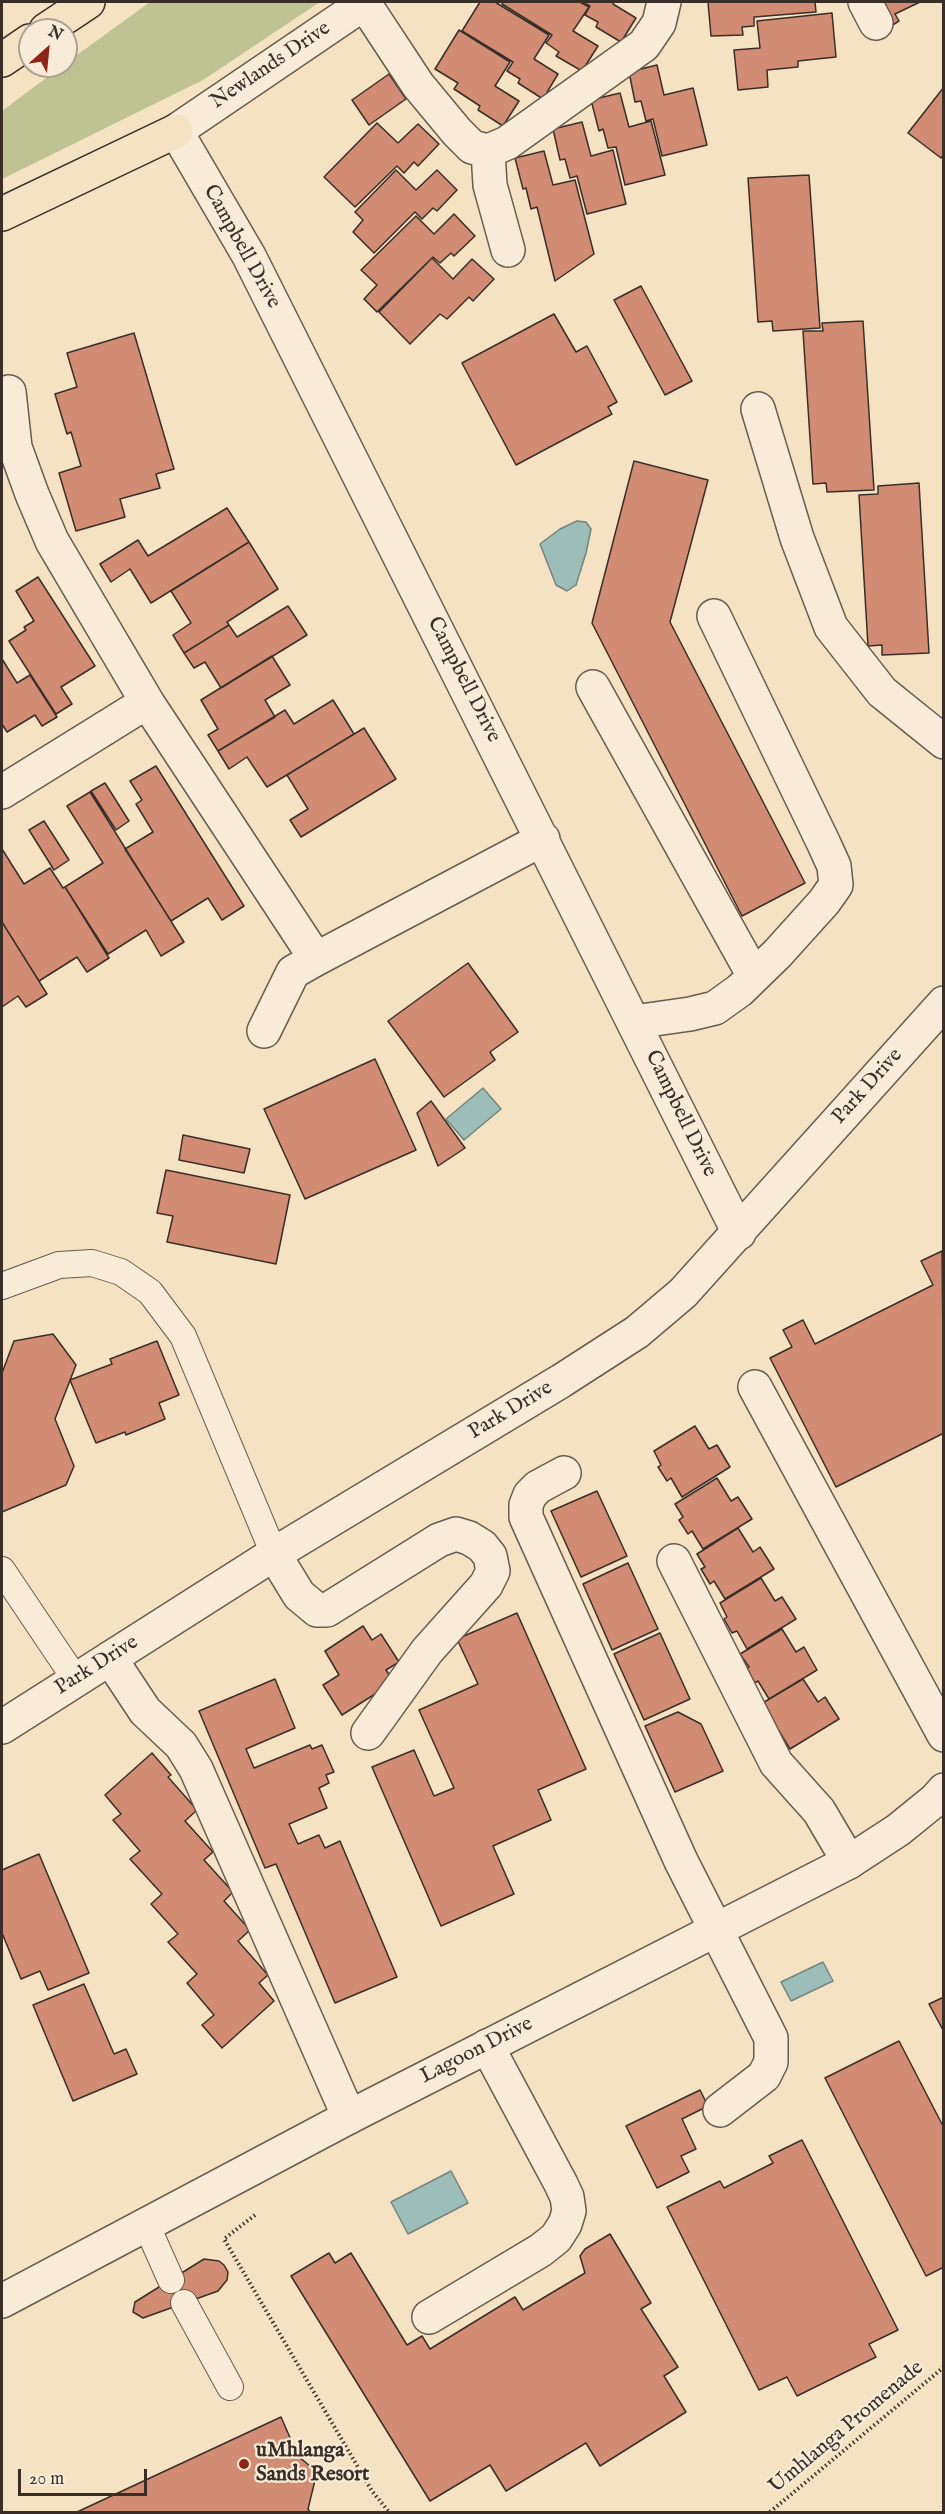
<!DOCTYPE html>
<html>
<head>
<meta charset="utf-8">
<style>
  body { margin:0 }
  #map { position:relative; width:945px; height:2514px; overflow:hidden; background:#f5e2c3; font-family:"IM FELL English",serif }
  canvas { display:block }
  .frame { position:absolute; inset:0; border:3px solid #3a2e29; pointer-events:none }
  .north { position:absolute; left:18px; top:18px; width:60px; height:60px; box-sizing:border-box; background:#f8ecd8; border:2px solid #aca092; border-radius:50%; rotate:27deg; font-size:16px; font-weight:700; line-height:24px; text-align:center; color:#3a2e29 }
  .north::after { content:''; display:block; margin:auto; width:21px; height:27px; background:#8f2418; clip-path:polygon(50% 0,100% 100%,50% 72%,0 100%) }
  .scale { position:absolute; left:18px; top:2469px; width:129px; height:27px; box-sizing:border-box; border:3px solid #3a2e29; border-top:0; padding-left:8px; font-size:18px; line-height:21px; white-space:nowrap; color:#3a2e29; -webkit-text-stroke:4px #f8ecd8; paint-order:stroke }
</style>
</head>
<body>
<div id="map">
<canvas width="945" height="2514"></canvas>
<div class="frame"></div>
<div class="north">N</div>
<div class="scale">20 m</div>
</div>
<script>
const c = document.querySelector('canvas').getContext('2d');
c.lineJoin = 'round';
function fillPath(path, color) {
  c.fillStyle = color;
  c.fill(path, 'evenodd');
}
function poly(rows) {
  const path = new Path2D();
  for (const r of rows) {
    path.moveTo(r[0], r[1]);
    for (let i = 2; i < r.length; i += 2) path.lineTo(r[i], r[i + 1]);
  }
  return path;
}
function stroke(path, color, width, dash) {
  c.strokeStyle = color;
  c.lineWidth = width;
  c.lineCap = dash ? 'butt' : 'round';
  c.setLineDash(dash || []);
  c.stroke(path);
}
function write(font, color, halo, rows, align = 'center') {
  c.font = font + ' "IM FELL English",serif';
  c.lineWidth = 4.5;
  c.setLineDash([]);
  c.textBaseline = 'middle';
  c.strokeStyle = halo;
  c.fillStyle = color;
  for (const [text, x, y, turn = 0] of rows) {
    c.save();
    c.translate(x, y);
    c.rotate((+turn || 0) * Math.PI / 180);
    c.textAlign = isNaN(turn) ? turn : align;
    if (halo) c.strokeText(text, 0, 0);
    c.fillText(text, 0, 0);
    c.restore();
  }
}
fillPath(poly([
  [150,2,320,2,203,80,2,179,2,111,62,66,66,66,66,63]
]), '#bfc292');
const water = poly([
  [577,521,586,522,591,529,586,553,576,585,567,591,556,585,540,544,560,529,577,521],
  [483,1088,501,1109,464,1140,446,1119,483,1088],
  [823,1962,833,1981,791,2001,781,1982,823,1962],
  [451,2171,468,2203,408,2234,391,2202,451,2171]
]);
fillPath(water, '#9dbdb9');
stroke(water, '#75847f', 1.5);
const building = poly([
  [480,2,495,2,549,35,534,59,558,74,543,99,518,83,520,79,507,71,513,62,462,31,480,2],
  [503,2,580,2,589,7,573,31,598,46,582,71,556,56,559,52,546,43,552,35,502,4,503,2],
  [582,2,614,2,613,4,636,18,621,42,596,27,598,22,585,15,590,6,582,2],
  [708,2,815,2,816,12,754,17,754,26,742,27,743,35,711,36,708,2],
  [878,2,920,2,895,14,899,21,891,26,878,2],
  [832,13,836,57,798,61,798,67,767,70,768,87,738,90,734,50,760,48,757,21,832,13],
  [459,30,510,62,495,86,519,101,503,126,478,110,480,106,454,89,458,83,435,69,459,30],
  [657,65,664,95,693,88,707,145,662,156,653,119,646,121,641,101,635,102,629,72,657,65],
  [389,74,406,99,369,125,352,100,389,74],
  [944,87,944,154,941,158,908,133,944,87],
  [620,93,629,127,651,121,665,175,625,185,616,147,608,148,603,129,599,131,591,100,620,93],
  [582,122,591,156,613,150,626,204,587,214,577,176,570,178,565,159,560,160,553,129,582,122],
  [377,123,398,143,418,124,439,144,418,166,414,162,404,173,397,166,355,207,324,177,377,123],
  [544,151,553,185,575,180,594,254,555,281,537,207,531,209,526,188,523,189,515,158,544,151],
  [396,170,416,190,437,170,457,190,437,211,433,208,422,219,415,212,374,253,353,232,363,220,355,212,396,170],
  [809,175,820,328,773,331,772,321,758,322,748,178,809,175],
  [454,214,475,236,454,256,451,253,440,263,433,257,377,312,364,299,377,285,361,270,416,216,434,234,454,214],
  [432,258,453,279,472,259,494,279,473,301,469,297,447,319,440,314,410,344,379,312,432,258],
  [641,286,692,381,665,395,614,300,641,286],
  [554,314,576,352,587,346,617,402,608,407,612,414,516,465,462,363,554,314],
  [863,321,874,490,827,492,826,483,813,484,803,331,823,331,822,323,863,321],
  [134,333,174,469,156,474,160,488,120,499,125,517,76,531,59,473,81,466,71,432,67,434,55,394,77,387,67,353,134,333],
  [634,461,708,480,670,622,805,883,742,916,592,623,634,461],
  [919,483,929,653,882,655,882,645,868,646,859,495,878,494,878,486,919,483],
  [227,508,249,542,151,603,130,569,111,582,100,564,138,540,148,556,227,508],
  [249,542,278,589,227,622,229,625,184,653,173,635,191,623,171,591,249,542],
  [38,577,95,666,61,687,72,704,56,714,9,641,26,630,24,627,34,621,16,591,38,577],
  [288,606,307,635,221,688,205,662,194,668,184,653,229,625,237,637,288,606],
  [272,656,290,685,265,700,275,717,218,751,208,735,218,729,201,700,272,656],
  [2,659,17,683,30,675,57,717,42,726,35,715,7,732,2,724,2,659],
  [333,700,354,734,267,787,247,757,229,769,218,751,285,710,294,724,333,700],
  [364,728,396,779,301,837,290,820,308,809,287,775,364,728],
  [156,766,244,906,222,920,208,898,171,921,125,849,153,832,136,804,142,800,130,781,156,766],
  [105,783,129,821,116,830,91,791,105,783],
  [90,792,184,942,161,956,146,930,108,954,65,887,103,863,67,806,90,792],
  [44,821,69,860,54,870,29,830,44,821],
  [2,849,24,884,50,868,63,888,65,887,109,958,87,972,77,957,39,981,2,922,2,849],
  [2,922,47,994,26,1007,18,996,2,1007,2,922],
  [468,963,518,1032,490,1052,495,1060,444,1097,388,1021,468,963],
  [375,1059,416,1150,305,1199,264,1109,375,1059],
  [431,1101,465,1148,438,1166,417,1113,431,1101],
  [183,1135,250,1149,244,1173,179,1160,183,1135],
  [166,1170,290,1195,276,1264,167,1242,173,1216,157,1213,166,1170],
  [942,1251,944,1433,836,1487,770,1358,792,1347,783,1330,803,1320,815,1344,933,1285,921,1261,942,1251],
  [53,1334,76,1365,55,1419,74,1466,66,1485,2,1512,2,1373,14,1341,53,1334],
  [157,1341,179,1395,159,1403,165,1419,126,1435,125,1432,96,1443,70,1380,112,1364,110,1359,157,1341],
  [695,1426,709,1449,717,1445,730,1467,682,1497,671,1478,667,1481,658,1467,661,1465,654,1451,695,1426],
  [717,1478,731,1501,738,1497,752,1519,703,1549,692,1531,688,1534,679,1520,683,1517,675,1504,717,1478],
  [597,1491,627,1556,581,1577,551,1511,597,1491],
  [738,1528,753,1552,760,1547,774,1569,725,1599,714,1581,710,1584,701,1569,705,1567,697,1554,738,1528],
  [628,1563,658,1629,612,1650,583,1584,628,1563],
  [761,1578,775,1601,782,1597,796,1619,747,1649,737,1631,732,1633,724,1619,727,1617,720,1603,761,1578],
  [517,1613,586,1769,538,1790,551,1820,493,1846,514,1894,441,1926,372,1767,414,1750,434,1796,454,1788,419,1710,478,1684,457,1639,517,1613],
  [363,1626,372,1640,381,1634,399,1662,386,1670,394,1682,342,1715,323,1685,339,1675,325,1651,363,1626],
  [782,1629,796,1652,804,1647,817,1670,769,1699,758,1681,753,1684,744,1670,749,1667,740,1654,782,1629],
  [660,1633,690,1699,644,1720,614,1654,660,1633],
  [275,1679,295,1728,246,1749,254,1768,310,1745,312,1749,322,1745,334,1772,326,1775,329,1783,319,1788,327,1808,289,1824,298,1844,319,1835,325,1848,340,1841,397,1977,335,2003,276,1864,265,1868,199,1711,275,1679],
  [803,1679,818,1702,825,1697,839,1719,790,1749,779,1731,775,1734,761,1704,803,1679],
  [678,1712,701,1724,723,1771,675,1792,645,1726,678,1712],
  [152,1753,171,1775,168,1777,197,1810,185,1821,213,1852,204,1860,233,1892,224,1901,250,1930,238,1941,268,1975,259,1983,274,2001,222,2048,202,2025,214,2015,187,1983,197,1974,168,1942,178,1934,151,1904,162,1894,130,1859,140,1851,113,1820,121,1814,105,1795,152,1753],
  [39,1854,89,1973,48,1990,40,1971,21,1979,2,1933,2,1870,39,1854],
  [84,1984,114,2054,126,2049,137,2074,73,2101,33,2005,84,1984],
  [944,1997,944,2032,929,2004,944,1997],
  [899,2041,944,2128,944,2267,926,2276,825,2078,899,2041],
  [700,2090,708,2106,682,2119,696,2149,681,2156,689,2172,657,2188,626,2126,700,2090],
  [802,2140,898,2330,869,2344,876,2357,797,2396,787,2377,759,2390,667,2207,720,2181,724,2188,773,2163,769,2156,802,2140],
  [610,2234,651,2303,641,2309,678,2367,664,2376,686,2412,600,2466,586,2443,506,2491,490,2465,430,2501,291,2276,329,2253,335,2263,351,2253,407,2345,422,2336,430,2349,515,2297,523,2310,585,2273,580,2256,585,2249,610,2234],
  [204,2259,219,2261,224,2265,228,2272,227,2280,218,2291,143,2318,133,2312,135,2302,204,2259],
  [281,2417,298,2456,317,2472,308,2509,310,2512,77,2512,281,2417]
]);
fillPath(building, '#d28c74');
stroke(building, '#3a2e29', 1.5);
const service = poly([
  [2,1286,59,1265,92,1263,121,1272,150,1292,183,1336,274,1554],
  [2,1570,76,1680],
  [146,2224,171,2280],
  [184,2303,230,2387]
]);
const minor = poly([
  [366,2,176,131,249,256,739,1233],
  [865,2,876,23],
  [364,3,418,85,457,132,472,147,488,151,507,143,644,45,659,23,664,2],
  [488,151,490,185,508,250],
  [9,392,15,447,32,494,52,541,147,702,316,959,543,839],
  [758,409,797,538,831,627,882,692,944,742],
  [593,687,754,976],
  [2,792,147,702],
  [634,1022,690,1014,715,1008,740,990,778,953,824,902,836,885,834,866,824,844,714,616],
  [264,1031,293,972,316,959],
  [755,1387,944,1735],
  [564,1473,538,1487,530,1495,526,1505,526,1517,681,1861,771,2038,771,2062,764,2076,720,2110],
  [274,1554,299,1595,317,1610,327,1610,439,1540,456,1534,469,1538,482,1546,490,1556,493,1571,486,1585,427,1651,368,1733],
  [674,1561,776,1763,819,1811,849,1862],
  [110,1658,145,1711,181,1745,196,1769,349,2117],
  [2,1727,274,1554,561,1381,637,1332,683,1293,944,1003],
  [429,2317,541,2250,556,2238,565,2224,569,2211,567,2197,561,2184,487,2046]
]);
const tertiary = poly([
  [2,2301,349,2117,849,1862,898,1830,935,1800,944,1790]
]);
const primary = poly([
  [46,30,88,2],
  [2,60,30,41]
]);
const trunk = poly([
  [2,214,176,131]
]);
stroke(service, '#695b50', 28);
stroke(minor, '#695b50', 36);
stroke(tertiary, '#695b50', 36);
stroke(primary, '#3a2e29', 36);
stroke(trunk, '#3a2e29', 36);
stroke(poly([
  [255,2215,224,2239,372,2491,389,2512],
  [770,2512,944,2367]
]), '#3a2e29', 4, [1.5, 3]);
stroke(service, '#f8ecd8', 26);
stroke(minor, '#f8ecd8', 33);
stroke(tertiary, '#f8ecd8', 33);
stroke(primary, '#f5e2c3', 33);
stroke(trunk, '#f5e2c3', 33);
for (const [x, y, r, color] of [
  [244,2464,6,"#8f2418"]
]) {
  const dot = new Path2D();
  dot.arc(x, y, r, 0, 2 * Math.PI);
  c.fillStyle = color;
  c.fill(dot);
  stroke(dot, '#f8ecd8', 2);
}
write('21px', '#3a2e29', '#f8ecd8', [
  ["Newlands Drive",271,66,-34],
  ["Campbell Drive",241,247,61],
  ["Campbell Drive",463,680,63],
  ["Park Drive",868,1087,-48],
  ["Campbell Drive",680,1114,64],
  ["Park Drive",511,1411,-31],
  ["Park Drive",97,1666,-32],
  ["Lagoon Drive",477,2051,-27],
  ["Umhlanga Promenade",847,2428,-40]
]);
write('bold 21px', '#3a2e29', '#f8ecd8', [
  ["uMhlanga",256,2452],
  ["Sands Resort",256,2476]
], 'left');
</script>
</body>
</html>
